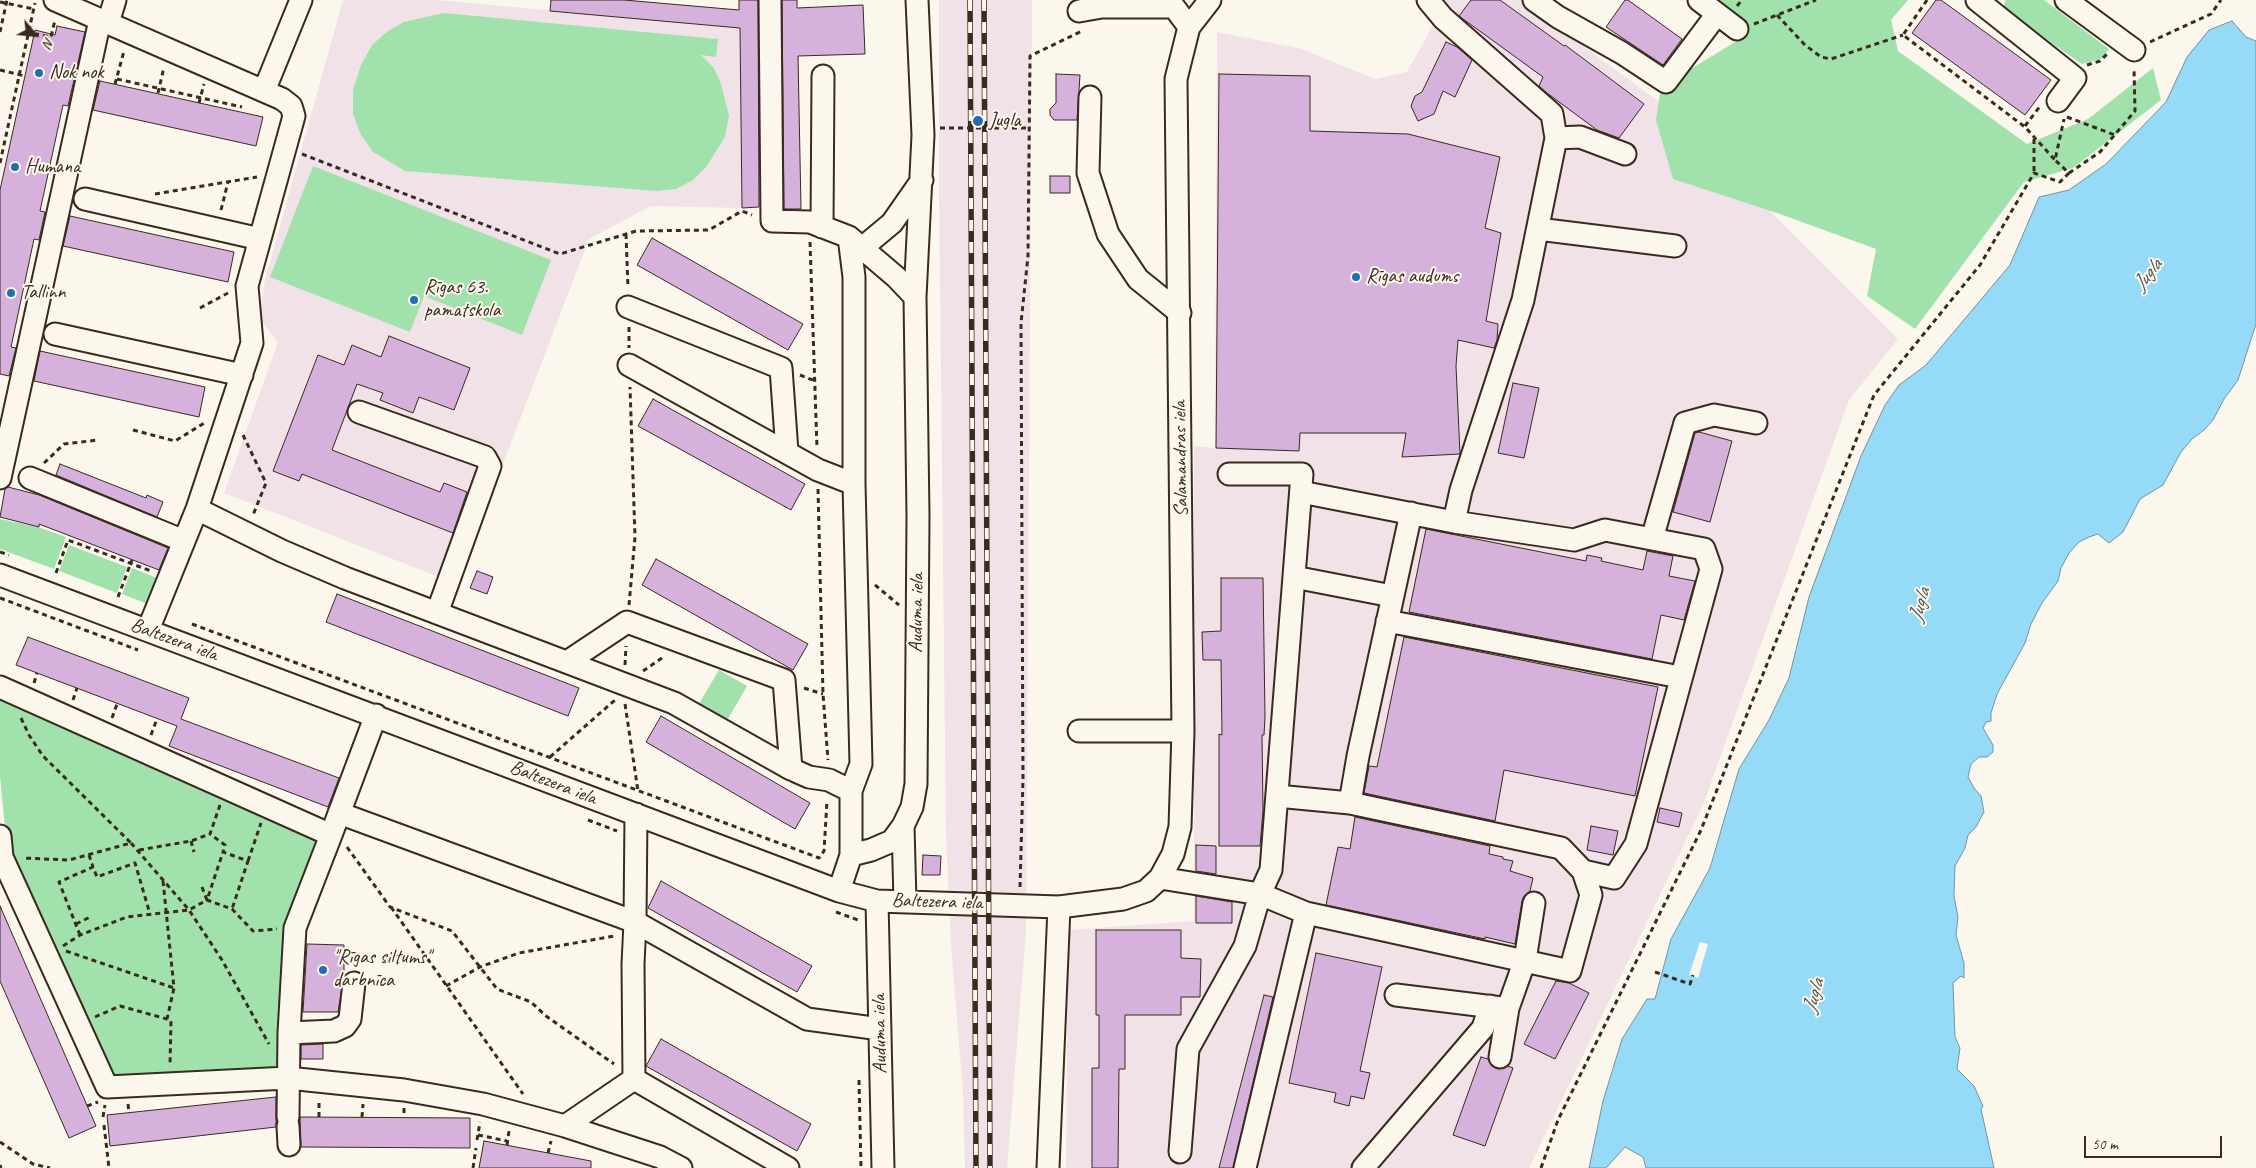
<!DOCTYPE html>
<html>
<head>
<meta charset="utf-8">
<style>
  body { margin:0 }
  #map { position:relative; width:2256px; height:1168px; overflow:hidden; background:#fbf7ec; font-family:Caveat,sans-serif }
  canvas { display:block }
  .north { position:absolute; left:10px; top:10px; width:50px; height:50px; -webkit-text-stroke:4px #fbf7ec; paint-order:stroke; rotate:118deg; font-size:14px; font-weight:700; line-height:20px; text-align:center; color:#3b2a1e }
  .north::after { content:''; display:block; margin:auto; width:18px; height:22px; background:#3b2a1e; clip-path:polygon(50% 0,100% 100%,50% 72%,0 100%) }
  .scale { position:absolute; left:2084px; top:1136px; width:138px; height:22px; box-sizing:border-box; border:2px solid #3b2a1e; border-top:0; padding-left:6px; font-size:15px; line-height:18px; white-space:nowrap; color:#3b2a1e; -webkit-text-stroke:4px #fbf7ec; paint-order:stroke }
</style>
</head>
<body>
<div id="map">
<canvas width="2256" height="1168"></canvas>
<div class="north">N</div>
<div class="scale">50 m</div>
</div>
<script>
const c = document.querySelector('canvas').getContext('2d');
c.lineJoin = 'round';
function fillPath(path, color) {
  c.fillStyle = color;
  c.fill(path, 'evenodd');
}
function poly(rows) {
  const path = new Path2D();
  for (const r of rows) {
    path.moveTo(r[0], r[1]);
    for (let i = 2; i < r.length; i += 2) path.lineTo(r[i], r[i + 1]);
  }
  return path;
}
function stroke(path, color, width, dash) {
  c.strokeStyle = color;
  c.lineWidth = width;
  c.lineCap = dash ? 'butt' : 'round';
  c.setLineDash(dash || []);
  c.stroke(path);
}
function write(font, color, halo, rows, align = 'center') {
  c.font = font + ' Caveat,sans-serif';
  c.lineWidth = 4;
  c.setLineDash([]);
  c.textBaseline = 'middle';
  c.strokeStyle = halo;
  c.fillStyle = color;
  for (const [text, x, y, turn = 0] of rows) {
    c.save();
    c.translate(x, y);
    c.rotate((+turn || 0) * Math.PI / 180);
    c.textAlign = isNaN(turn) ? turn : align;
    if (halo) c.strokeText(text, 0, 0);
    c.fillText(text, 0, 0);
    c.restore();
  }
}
fillPath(poly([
  [343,0,437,0,740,28,742,208,651,206,589,239,457,584,224,493,278,342,259,319,265,280],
  [939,0,1032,0,1026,930,1007,1168,965,1168,963,1093,951,945,946,834,939,189],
  [1447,0,1521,0,1666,107,1898,339,1849,400,1703,805,1529,1168,1066,1168,1068,930,1194,921,1194,446,1215,448,1217,32,1302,49,1375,79,1407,72]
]), '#f0e2e7');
fillPath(poly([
  [1710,0,1908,0,1891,20,1898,51,2027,144,2088,119,2153,68,2161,100,2073,168,2024,182,1915,329,1867,296,1876,249,1780,214,1673,179,1656,120,1661,87,1740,39],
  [2005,0,2044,0,2109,49,2101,59,2082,64,2008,13,2004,6],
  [444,13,718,39,716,57,701,55,714,68,721,84,729,116,725,137,706,167,693,180,676,189,656,191,405,171,373,152,361,135,353,114,353,90,361,65,372,45,388,31,404,22],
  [313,166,551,260,522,335,424,296,410,332,270,277],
  [0,519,38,527,66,537,54,569,0,549],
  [69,545,127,567,117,593,59,571],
  [132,568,162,580,150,605,122,594],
  [719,670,747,686,725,724,697,707],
  [0,695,323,837,289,930,282,1074,111,1081,8,858,0,777]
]), '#a1e2ac');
const water = poly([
  [2232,21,2246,37,2256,41,2256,324,2238,380,2224,399,2213,420,2204,430,2192,439,2181,452,2163,485,2140,499,2123,532,2109,543,2098,534,2089,537,2079,542,2069,553,2061,568,2058,581,2042,603,2031,624,2025,643,1997,694,1991,713,1991,721,1986,722,1983,728,1993,745,1993,752,1987,757,1979,757,1971,764,1968,777,1974,788,1981,796,1984,812,1976,827,1968,835,1965,848,1955,866,1954,896,1958,917,1956,935,1964,963,1964,978,1961,976,1953,983,1955,1037,1960,1048,1957,1069,1974,1086,1983,1106,1981,1109,1994,1168,1646,1168,1643,1157,1625,1147,1606,1168,1589,1168,1603,1101,1622,1039,1647,999,1655,999,1671,939,1710,868,1739,769,1769,720,1789,678,1809,597,1861,456,1885,405,1899,385,1926,365,2010,265,2039,197,2069,190,2106,164,2166,102,2187,57,2209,30,2232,21]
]);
fillPath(water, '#95daf7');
stroke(water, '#7194a0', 1);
fillPath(poly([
  [1700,942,1708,944,1698,978,1689,975]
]), '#fbf7ec');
const building = poly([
  [551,0,624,0,739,10,739,0,758,0,759,207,742,208,740,28,550,11,551,0],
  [782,0,797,0,797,8,863,5,865,54,798,56,801,209,784,209,782,0],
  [1471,0,1500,0,1564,46,1565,45,1644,104,1619,138,1597,130,1547,93,1539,86,1543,77,1459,16,1471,0],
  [1625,0,1628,0,1682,39,1663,65,1606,27,1625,0],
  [1936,0,1941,0,2051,80,2025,115,1912,33,1936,0],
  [57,26,85,32,68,106,63,105,40,211,45,212,39,240,34,239,11,347,16,348,9,376,0,374,0,190,35,30,55,35,57,26],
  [1446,42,1457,47,1472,60,1455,97,1443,91,1434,114,1418,121,1411,106,1415,96,1422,92,1446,42],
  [1056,74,1080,75,1077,120,1054,120,1050,115,1050,109,1056,103,1056,74],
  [1219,74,1310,76,1310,131,1408,134,1500,157,1485,228,1501,233,1486,321,1498,324,1497,340,1494,348,1458,340,1456,366,1460,454,1402,457,1406,433,1300,433,1299,451,1216,448,1219,74],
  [100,81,263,117,256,146,93,110,100,81],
  [1050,176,1070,176,1070,193,1050,193,1050,176],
  [70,216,234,252,228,282,63,246,70,216],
  [652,238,803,324,788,350,637,265,652,238],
  [389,336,470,368,454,410,419,397,413,413,380,400,383,393,357,384,332,450,440,492,444,483,467,492,453,533,302,474,299,481,273,471,318,355,344,365,352,345,381,357,389,336],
  [40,351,205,387,199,417,34,381,40,351],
  [1513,383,1539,388,1524,458,1498,453,1513,383],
  [653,399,805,484,791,510,638,426,653,399],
  [1699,432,1732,441,1710,522,1673,512,1695,433,1699,432],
  [60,464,146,498,147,495,163,502,157,517,56,475,60,464],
  [8,487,39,495,168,548,159,570,39,524,39,527,0,517,5,489,8,487],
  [1426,529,1586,561,1587,555,1602,558,1601,561,1643,570,1647,551,1673,556,1669,576,1695,581,1684,620,1661,615,1652,659,1409,612,1426,529],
  [656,559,808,644,793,670,642,585,656,559],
  [477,571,493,577,487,594,470,588,477,571],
  [1221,578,1263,578,1265,717,1264,735,1262,735,1263,811,1260,846,1219,846,1219,734,1222,735,1221,660,1203,660,1202,632,1221,631,1221,578],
  [337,594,579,688,568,716,326,622,337,594],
  [28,637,189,698,181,719,339,778,328,807,169,746,177,726,16,665,28,637],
  [1404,637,1658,687,1635,796,1504,770,1495,821,1364,793,1369,766,1377,767,1404,637],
  [661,716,810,803,795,829,646,742,661,716],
  [1660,808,1682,813,1679,827,1657,822,1660,808],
  [1355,817,1490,846,1489,854,1503,857,1503,859,1513,861,1510,871,1533,878,1530,891,1525,895,1522,901,1515,944,1485,937,1485,939,1326,905,1338,847,1350,849,1355,817],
  [1591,826,1618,831,1613,855,1587,850,1591,826],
  [1196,845,1216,846,1216,874,1196,871,1196,845],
  [923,855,941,856,940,875,922,875,923,855],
  [661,881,812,966,797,992,648,908,661,881],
  [1196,896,1232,902,1232,923,1196,923,1196,896],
  [0,906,96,1126,69,1138,0,981,0,906],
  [1096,930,1181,930,1181,958,1201,959,1200,997,1181,997,1181,1015,1125,1015,1125,1069,1119,1069,1118,1168,1092,1168,1092,1068,1099,1068,1099,1015,1096,1015,1096,930],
  [307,944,344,945,344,976,338,1012,303,1012,307,944],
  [1316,953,1382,967,1360,1071,1370,1073,1364,1099,1351,1096,1349,1106,1334,1102,1336,1093,1289,1083,1316,953],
  [1556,981,1569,983,1589,993,1555,1059,1524,1044,1556,981],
  [1264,995,1273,997,1233,1168,1219,1168,1264,995],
  [661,1039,811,1124,797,1151,646,1066,661,1039],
  [323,1044,323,1059,301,1059,301,1045,323,1044],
  [1481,1057,1488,1059,1492,1066,1498,1069,1508,1066,1513,1068,1485,1146,1453,1135,1481,1057],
  [276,1097,276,1127,110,1146,107,1115,276,1097],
  [300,1117,470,1118,470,1148,301,1147,300,1117],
  [484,1141,591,1161,591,1168,479,1168,484,1141]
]);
fillPath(building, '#d5b1db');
stroke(building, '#3b2a1e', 1);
const minor = poly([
  [55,0,282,99,291,106,294,116,247,286,252,343,197,509,282,551,345,578,674,703,791,769,809,777,829,780,851,791],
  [770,0,772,221,810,222,849,237,896,277,915,297],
  [1102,0,1102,7,1174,7,1189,27],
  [1428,0,1443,18,1552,114,1556,138,1523,300,1461,490,1454,522],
  [1534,0,1558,17,1622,53,1666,82,1717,14],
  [1699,0,1737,29],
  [1977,0,2075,78,2058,101],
  [2066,0,2134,50],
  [1079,11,1102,7],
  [108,23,115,0],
  [264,91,301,0],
  [1090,97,1088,173,1108,234,1138,279,1180,313],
  [1556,138,1580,137,1625,154],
  [85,199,260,239],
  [822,227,823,76],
  [1538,229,1675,246],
  [849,237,854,277,854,484,861,764,851,791,851,855],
  [862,248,892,223,922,180],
  [628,307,781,368,787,452],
  [55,334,242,375],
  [629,365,818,470,854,484],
  [359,412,485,457,490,466,437,613],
  [0,478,100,20],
  [30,478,184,541],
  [1301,492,1454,522,1574,540,1605,530,1704,549,1711,569,1636,844,1614,878,1583,871],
  [1652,539,1685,423,1714,415,1756,423],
  [0,575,839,891,877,901,1059,907,1123,899,1146,891,1160,878,1173,854,1180,827,1183,731,1176,79,1189,27,1210,0],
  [1294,577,1392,596],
  [1387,621,1680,677],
  [148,630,197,509],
  [567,662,627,622,784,680,791,769],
  [0,687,331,835,376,715],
  [1079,731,1183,731],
  [1277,796,1350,803,1358,756,1411,513],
  [339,813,635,922,807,1019,880,1029],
  [903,826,905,901],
  [0,836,2,857,107,1087,288,1078,404,1090,483,1104,565,1126,660,1157,681,1168],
  [1160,878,1260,894,1306,913,1570,971,1591,895,1583,871,1561,848,1350,803],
  [839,891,851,855,871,850,892,841,903,826,912,807,916,784,918,516,915,297,923,135,917,0],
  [877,901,883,1168],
  [1396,995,1502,1008],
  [289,1033,334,1031,345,1026,350,1019,354,983],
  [1500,1057,1508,1008,1525,960,1534,903],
  [634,1079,788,1168],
  [288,1117,289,1033,295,928,331,835],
  [288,1126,289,1145],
  [565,1126,634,1079,633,964,635,922,636,814],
  [1180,1152,1188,1049,1245,946,1260,894,1271,870,1302,474,1229,474],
  [1048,1168,1059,907],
  [1245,1168,1306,913],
  [1363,1168,1483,1028,1490,1006]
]);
stroke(minor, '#3b2a1e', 25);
stroke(poly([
  [1927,0,1903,35,2025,127,2055,160],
  [0,2,34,9],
  [1737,6,1742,0],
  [1777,15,1805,45,1821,57,1831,59,1903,35],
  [1754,24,1816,0],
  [0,32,7,0],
  [36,36,36,34,51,37,55,20],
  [2150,42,2211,14,2221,0],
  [2087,65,2100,61,2107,54],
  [0,70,25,76],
  [117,79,242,107],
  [115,84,124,51],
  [158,93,164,67],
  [199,103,204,84],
  [2067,117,2115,135],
  [2025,126,2041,105],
  [940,128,1030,128],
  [2034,139,2034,173],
  [302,154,560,254,636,231,709,230,742,211,752,215],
  [0,163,35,3],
  [2069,173,2100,152,2135,111,2134,68],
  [155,194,257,177],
  [221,210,228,182],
  [626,234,628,288],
  [810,242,817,448],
  [200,308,228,293],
  [629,327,629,348],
  [800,375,815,381],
  [133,430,175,441,206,422],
  [243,435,266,483,253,515],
  [44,463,64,444,98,440],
  [818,489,823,694,828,760],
  [0,552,9,555],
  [56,573,68,540,151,571],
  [875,585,899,605],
  [118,597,132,560],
  [0,598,138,650],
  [629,605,635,537,630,387],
  [192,624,819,858,824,851,827,801],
  [625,665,626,646],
  [643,671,665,656],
  [34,683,37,673],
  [804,688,823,694],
  [73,700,77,688],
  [625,704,638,791],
  [21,718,29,735,43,756,131,843,69,860,23,858],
  [112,718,117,704],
  [151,735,157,719],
  [550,757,615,700],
  [220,805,210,834,225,845,223,852],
  [588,820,617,831],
  [191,841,194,852],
  [131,843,189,910,222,960,269,1044],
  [347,847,390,907,452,931,497,989,531,1002,546,1016,614,1064],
  [139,850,191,841,210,834],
  [89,855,93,867],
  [248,861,261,823],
  [163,881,174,988,167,1019,171,1021,170,1065],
  [202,887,207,900,223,852,248,861,232,909],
  [1020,887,1023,779,1021,323,1028,256,1030,56,1082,31],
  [391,907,523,1094],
  [836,912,858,920],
  [76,924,92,916],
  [80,935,59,882,93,867,97,877,135,863,150,914],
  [63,946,80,935,127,917,189,910,207,900,232,909,253,931,277,929],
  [66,951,174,988],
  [1655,972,1690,984,1693,975],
  [446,986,480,967,519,953,614,936],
  [95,1017,120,1006,167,1019],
  [859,1080,861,1168],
  [128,1104,129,1113],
  [87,1106,98,1102],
  [404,1108,404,1117],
  [103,1117,105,1105],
  [319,1117,319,1099],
  [362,1117,363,1104],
  [104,1125,109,1168],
  [478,1135,507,1141],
  [477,1140,480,1122],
  [0,1142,33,1164,50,1168],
  [507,1145,509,1131],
  [548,1153,551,1141],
  [0,1165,1,1168],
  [473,1168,476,1148],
  [1541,1168,1558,1120,1701,830,1874,395,1980,265,2034,173,2060,182,2069,173,2055,160,2064,119]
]), '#3b2a1e', 3, [5, 4]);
stroke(minor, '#fbf7ec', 21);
const rail = poly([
  [970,0,976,1168],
  [984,0,990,1168]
]);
stroke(rail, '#3b2a1e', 5.5);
stroke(rail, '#fbf7ec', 4, [11]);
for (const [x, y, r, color] of [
  [39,73,5,"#1f6fb2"],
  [978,121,6,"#1f6fb2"],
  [15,167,5,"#1f6fb2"],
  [1356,277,5,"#1f6fb2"],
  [11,293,5,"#1f6fb2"],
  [414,300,5,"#1f6fb2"],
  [323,970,5,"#1f6fb2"]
]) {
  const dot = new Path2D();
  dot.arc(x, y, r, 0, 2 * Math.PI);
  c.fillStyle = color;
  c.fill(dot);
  stroke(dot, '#fbf7ec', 2);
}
write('20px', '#3b2a1e', '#fbf7ec', [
  ["Nok nok",49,73],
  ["Jugla",989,121],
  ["Humana",25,167],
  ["Rīgas audums",1366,277],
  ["Rīgas 63.",424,288],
  ["pamatskola",424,311],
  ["Tallinn",21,293],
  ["\"Rīgas siltums\"",333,958],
  ["darbnīca",333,981]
], 'left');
write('20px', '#3b2a1e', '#fbf7ec', [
  ["Salamandras iela",1181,459,-91],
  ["Auduma iela",917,613,-89],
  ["Baltezera iela",174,640,20],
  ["Baltezera iela",553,783,21],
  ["Baltezera iela",937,902,2],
  ["Auduma iela",880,1034,-91]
]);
write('italic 21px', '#525654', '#fbf7ec', [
  ["Jugla",2148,275,-52],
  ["Jugla",1920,605,-75],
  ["Jugla",1814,996,-75]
]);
</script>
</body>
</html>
